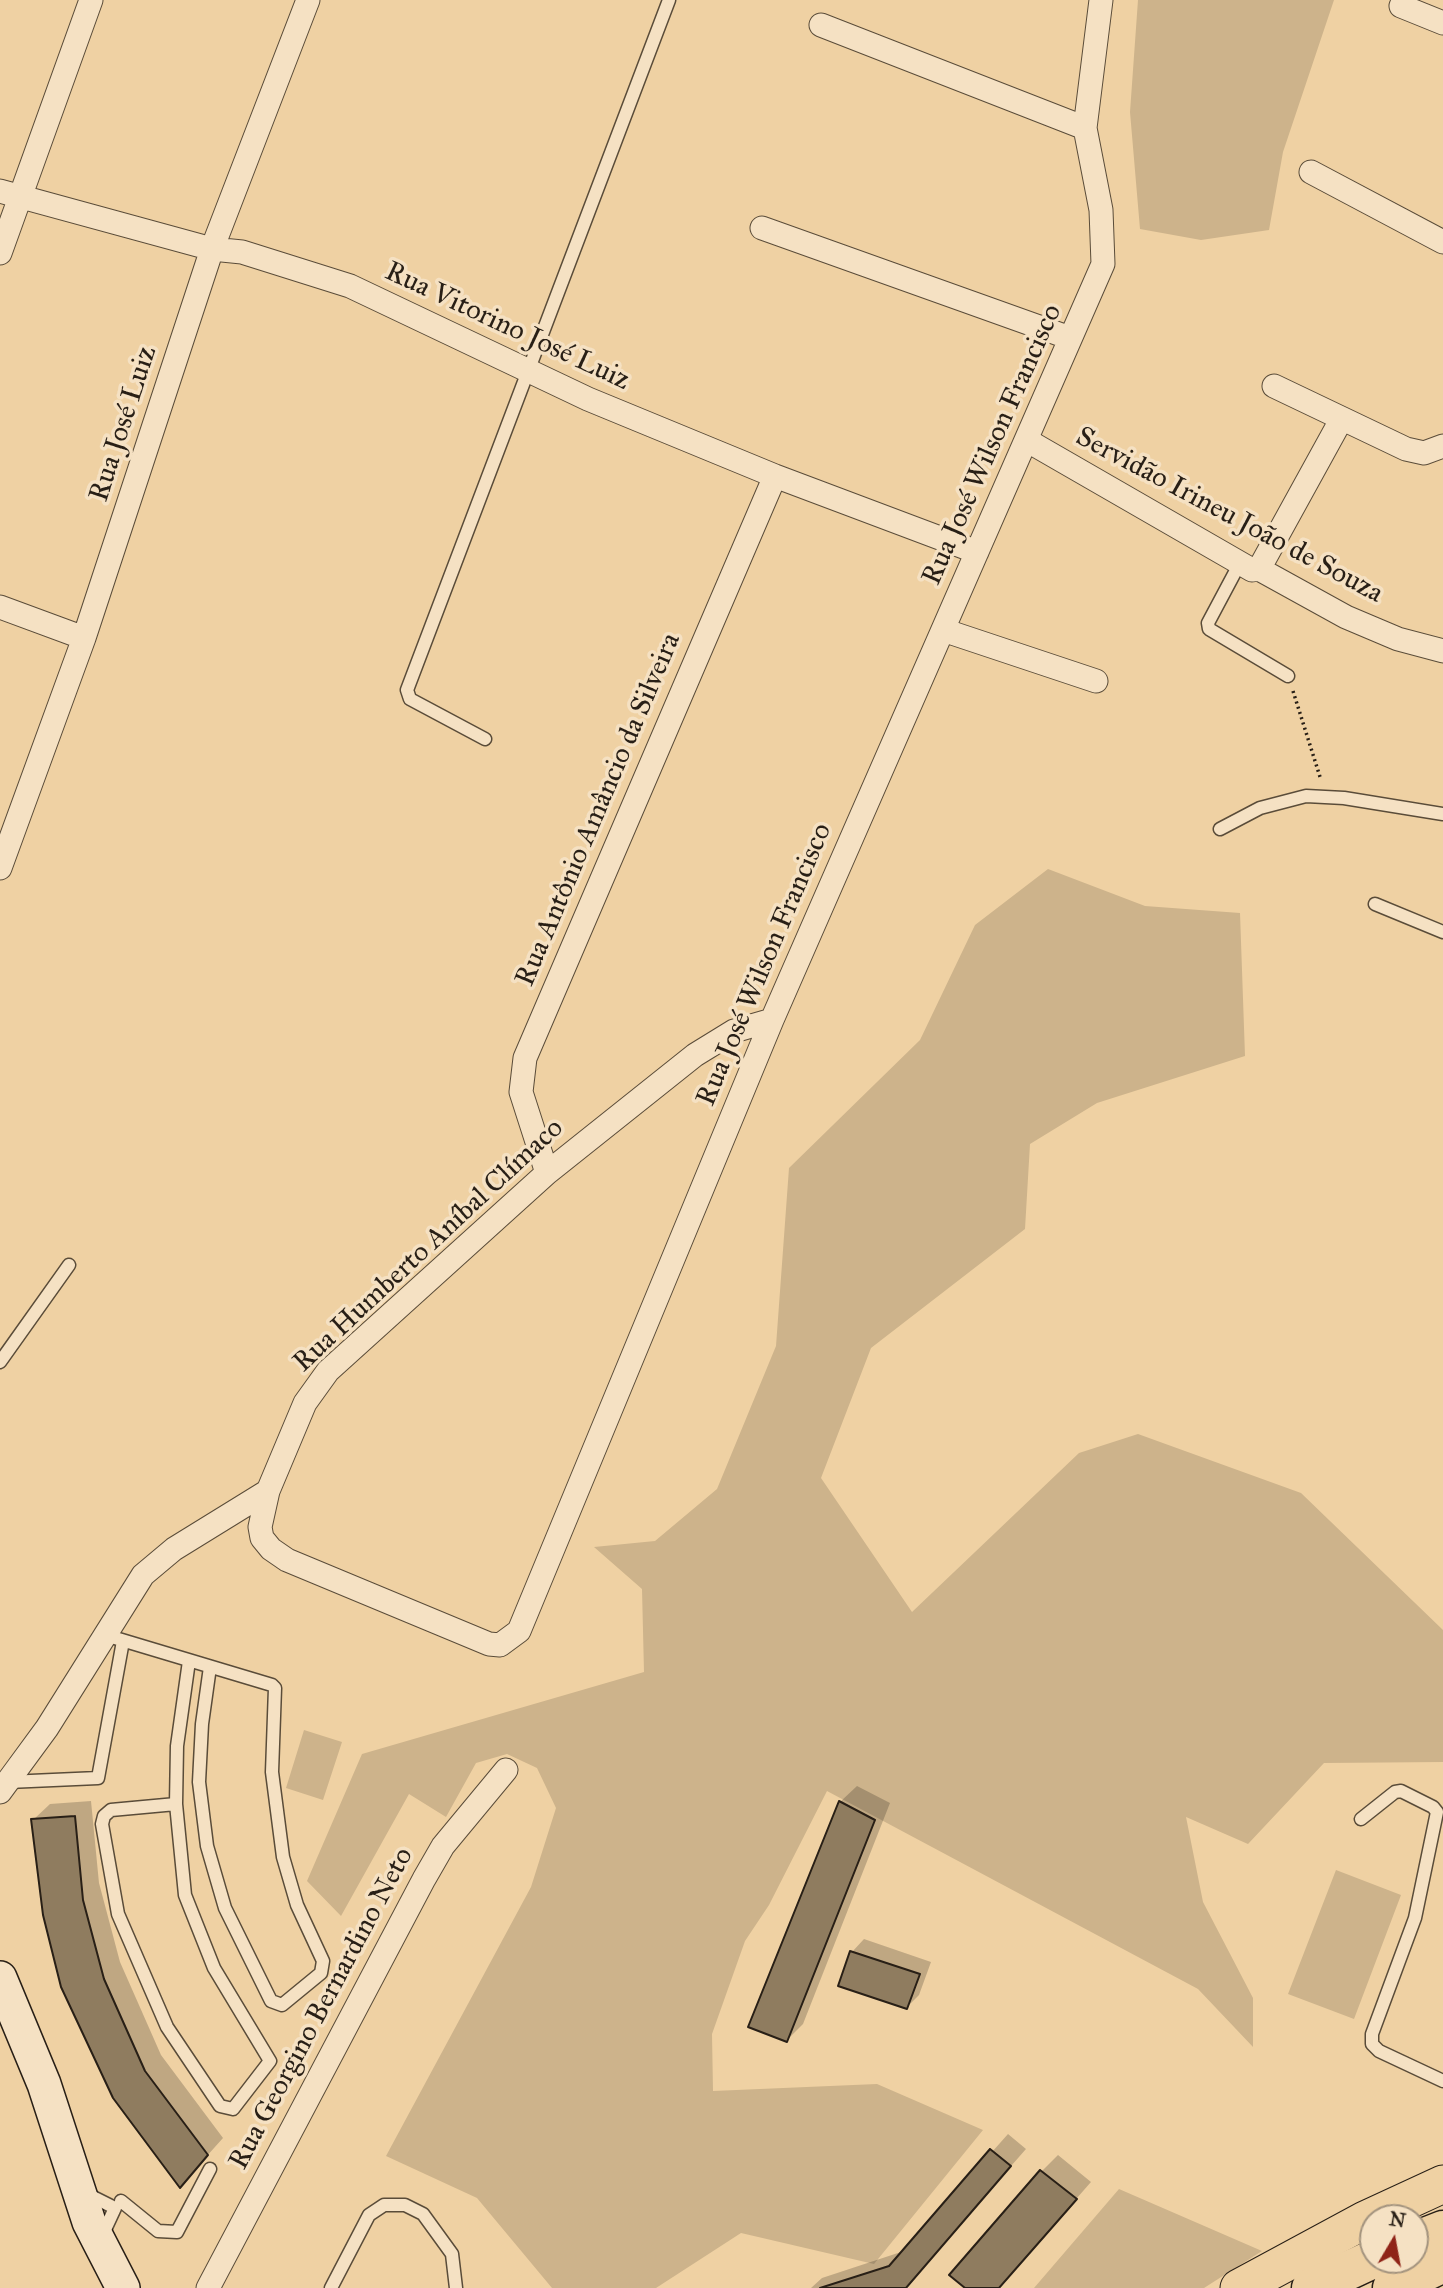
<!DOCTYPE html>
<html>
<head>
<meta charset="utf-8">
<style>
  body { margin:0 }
  #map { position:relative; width:1443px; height:2288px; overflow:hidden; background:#efd1a3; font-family:"IM FELL Great Primer",serif }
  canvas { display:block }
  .north { position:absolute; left:1359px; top:2204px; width:70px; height:70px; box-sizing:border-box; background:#f5e1c3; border:2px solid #a3937e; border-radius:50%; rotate:10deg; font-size:19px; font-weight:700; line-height:28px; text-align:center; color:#281f16 }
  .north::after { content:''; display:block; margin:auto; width:24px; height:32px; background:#8f2418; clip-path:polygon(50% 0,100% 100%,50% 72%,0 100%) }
</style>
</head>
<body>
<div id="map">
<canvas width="1443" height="2288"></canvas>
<div class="north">N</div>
</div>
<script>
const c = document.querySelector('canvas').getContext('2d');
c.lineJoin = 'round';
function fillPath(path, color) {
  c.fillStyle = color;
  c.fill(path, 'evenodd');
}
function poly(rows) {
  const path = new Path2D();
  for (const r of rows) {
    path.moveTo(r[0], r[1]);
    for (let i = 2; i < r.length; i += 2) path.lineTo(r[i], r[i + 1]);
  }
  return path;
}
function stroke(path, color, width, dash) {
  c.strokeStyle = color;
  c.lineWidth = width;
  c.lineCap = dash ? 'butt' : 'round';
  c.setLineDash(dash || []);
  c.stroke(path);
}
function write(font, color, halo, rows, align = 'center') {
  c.font = font + ' "IM FELL Great Primer",serif';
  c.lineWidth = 7;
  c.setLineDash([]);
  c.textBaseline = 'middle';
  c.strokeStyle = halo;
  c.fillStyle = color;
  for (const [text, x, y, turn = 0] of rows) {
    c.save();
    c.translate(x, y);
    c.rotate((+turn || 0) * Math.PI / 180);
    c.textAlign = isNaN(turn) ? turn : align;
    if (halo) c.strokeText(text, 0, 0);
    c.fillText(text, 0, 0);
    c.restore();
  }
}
fillPath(poly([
  [1138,0,1334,0,1283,152,1269,230,1201,240,1140,229,1130,112],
  [1048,869,1145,906,1240,913,1245,1056,1097,1103,1030,1144,1025,1229,871,1348,821,1478,912,1612,1079,1453,1138,1434,1301,1493,1443,1630,1443,1762,1324,1763,1248,1844,1186,1817,1203,1902,1253,1998,1253,2047,1198,1989,827,1791,769,1905,745,1941,712,2034,713,2091,877,2084,983,2130,874,2264,741,2233,656,2288,552,2288,477,2198,386,2156,531,1887,556,1808,537,1768,507,1754,476,1763,446,1817,409,1794,341,1916,307,1881,362,1754,644,1672,642,1589,594,1547,655,1541,717,1489,776,1346,789,1168,920,1040,975,925],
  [304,1730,342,1742,323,1800,286,1788],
  [1336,1870,1401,1895,1354,2019,1288,1994],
  [1119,2189,1262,2251,1204,2288,1034,2288]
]), '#cdb38b');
fillPath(poly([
  [857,1786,890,1803,803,2024,787,2040,840,1802],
  [91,1801,99,1883,120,1962,161,2055,223,2138,180,2186,33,1820,50,1804],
  [864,1939,931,1962,919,1995,907,2007,852,1952],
  [1008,2134,1026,2149,904,2288,811,2288,822,2278,904,2251],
  [1058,2155,1091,2182,998,2288,968,2288,1041,2172]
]), '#0003');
const building = poly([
  [839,1801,875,1820,787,2042,748,2027,839,1801],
  [75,1816,83,1900,104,1979,145,2071,208,2155,180,2188,113,2098,61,1987,43,1915,31,1819,75,1816],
  [850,1951,920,1974,907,2009,838,1986,850,1951],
  [990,2149,1011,2166,906,2288,820,2288,889,2266,990,2149],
  [1040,2170,1077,2199,999,2288,965,2288,949,2275,1040,2170]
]);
fillPath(building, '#8f7c5f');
stroke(building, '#281f16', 2);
const service = poly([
  [1241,561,1208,623,1209,629,1288,676],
  [485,739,410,699,407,690,669,0],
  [1220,829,1260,808,1306,796,1344,798,1443,814],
  [1375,904,1443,932],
  [0,1362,69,1265],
  [105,1635,272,1685,275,1688,272,1772,283,1857,297,1905,323,1961,321,1973,282,2005,271,2001,225,1908,207,1846,199,1782,202,1724,210,1667],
  [8,1782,98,1778,123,1641],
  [176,1804,111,1810,104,1816,102,1824,118,1914,167,2027,220,2106,233,2109,270,2061,214,1968,185,1895,176,1804,177,1746,189,1661],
  [1361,1819,1395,1792,1401,1791,1433,1807,1437,1812,1415,1918,1372,2034,1372,2044,1379,2051,1443,2081],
  [87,2194,115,2208,102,2236],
  [121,2201,158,2231,177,2232,210,2169],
  [331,2288,369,2215,384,2205,405,2205,423,2214,452,2254,456,2288]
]);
const minor = poly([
  [1401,6,1443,23],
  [821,25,1085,128],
  [1311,172,1443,242],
  [0,191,212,249,242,252,350,286,588,399,775,476,977,552],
  [762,228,1070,338],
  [0,253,91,0],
  [1274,386,1406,449,1424,453,1443,446],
  [1028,441,1252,570,1259,569,1346,617,1398,639,1443,651],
  [1259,569,1341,420],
  [0,607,84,638],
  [943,630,1096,681],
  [0,868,84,638,212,249,308,0],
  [772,1020,734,1031,695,1055,547,1173,328,1371,305,1403,268,1491,260,1527,262,1538,271,1549,287,1560,489,1644,500,1645,519,1631,772,1020,1103,264,1101,210,1085,128,1101,0],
  [547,1173,521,1092,525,1058,775,476],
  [0,1792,47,1728,143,1575,174,1549,268,1491],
  [208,2288,424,1879,443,1846,506,1770]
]);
const secondary = poly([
  [0,1978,44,2084,89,2222,123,2288]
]);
const primary = poly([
  [1239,2288,1365,2220,1443,2184]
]);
const motorway = poly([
  [1415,2241,1443,2230],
  [1311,2288,1373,2259],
  [1392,2288,1443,2263]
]);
stroke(service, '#5a4c39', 15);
stroke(minor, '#5a4c39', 25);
stroke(secondary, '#281f16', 36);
stroke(primary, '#281f16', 39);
stroke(motorway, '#281f16', 41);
stroke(poly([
  [1293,691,1321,780]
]), '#281f16', 3.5, [2, 3.5]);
stroke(service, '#f5e1c3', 12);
stroke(minor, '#f5e1c3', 23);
stroke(secondary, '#f5e1c3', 33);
stroke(primary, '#efd1a3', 37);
stroke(motorway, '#efd1a3', 38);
write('28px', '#281f16', '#f5e1c3', [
  ["Rua Vitorino José Luiz",507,327,25],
  ["Rua José Luiz",124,424,-72],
  ["Rua José Wilson Francisco",993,445,-66],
  ["Servidão Irineu João de Souza",1229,516,28],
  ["Rua Antônio Amâncio da Silveira",599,810,-67],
  ["Rua José Wilson Francisco",765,965,-67],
  ["Rua Humberto Aníbal Clímaco",429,1246,-43],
  ["Rua Georgino Bernardino Neto",322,2009,-62]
]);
</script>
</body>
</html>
